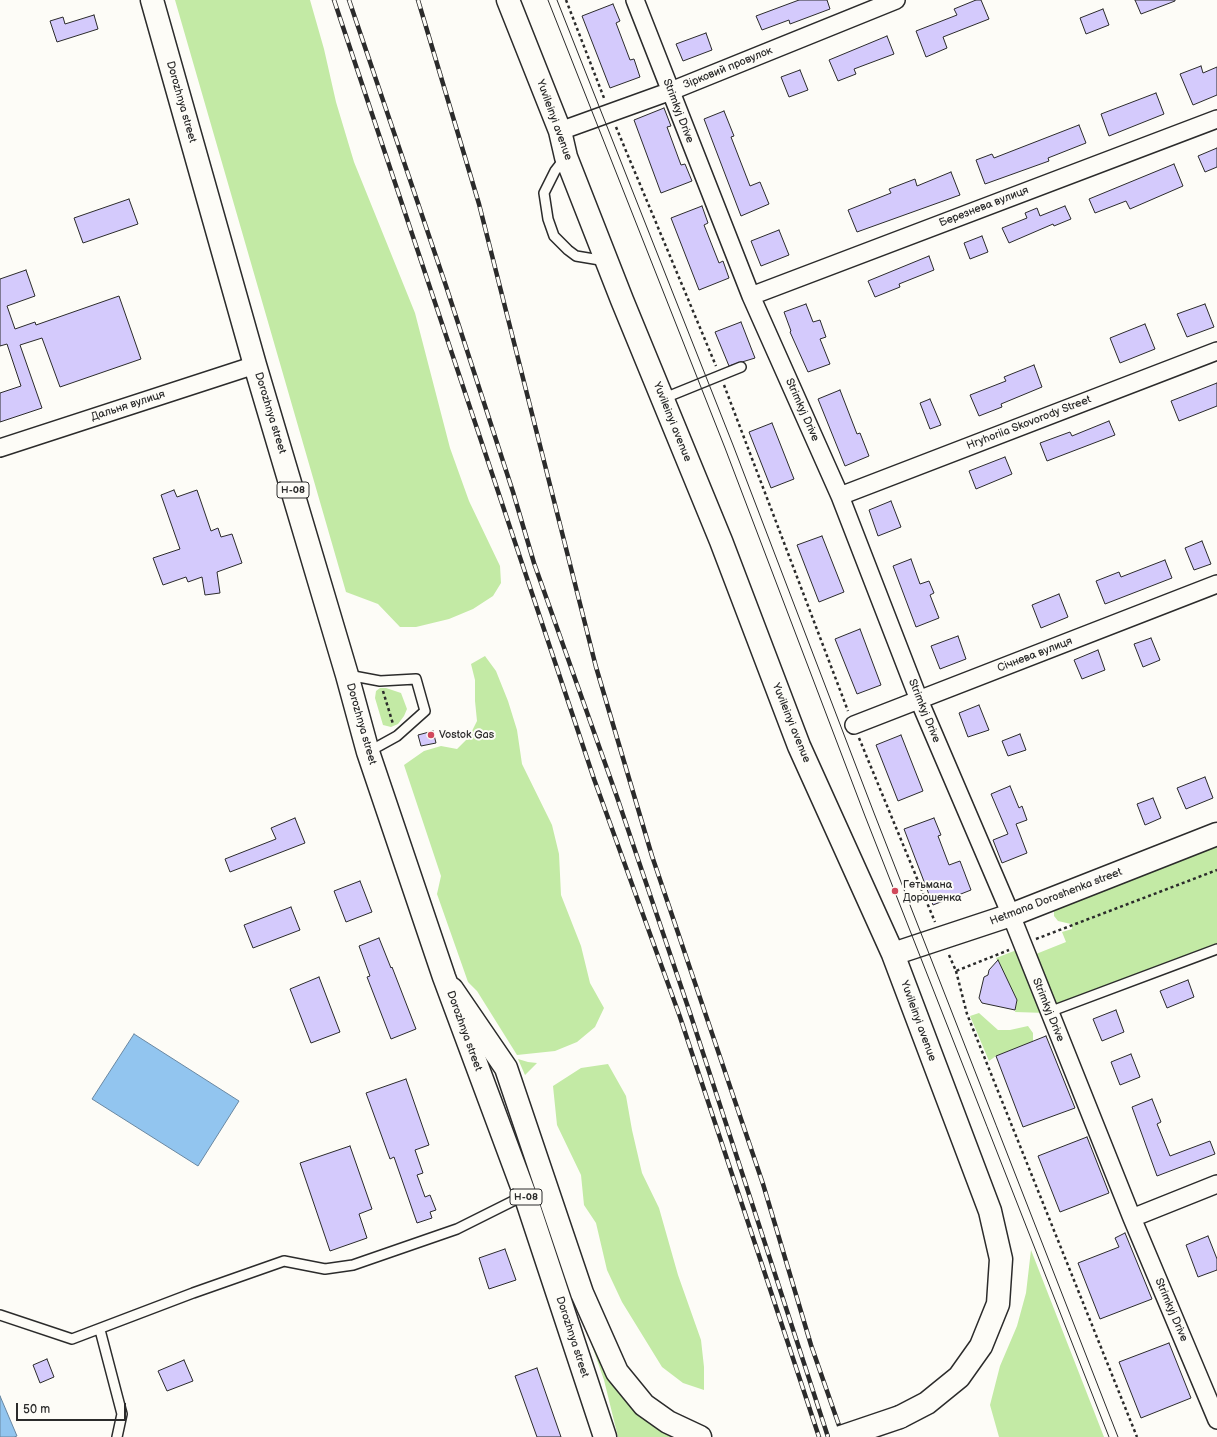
<!DOCTYPE html>
<html>
<head>
<meta charset="utf-8">
<style>
  body { margin:0 }
  #map { position:relative; width:1217px; height:1437px; overflow:hidden; background:#fdfcf7; font-family:"Balsamiq Sans",sans-serif }
  canvas { display:block }
  .scale { position:absolute; left:16px; top:1403px; width:110px; height:18px; box-sizing:border-box; border:2px solid #2b2b2b; border-top:0; padding-left:5px; font-size:12px; line-height:14px; white-space:nowrap; color:#2b2b2b; -webkit-text-stroke:3px #fdfcf7; paint-order:stroke }
</style>
</head>
<body>
<div id="map">
<canvas width="1217" height="1437"></canvas>
<div class="scale">50 m</div>
</div>
<script>
const c = document.querySelector('canvas').getContext('2d');
c.lineJoin = 'round';
function fillPath(path, color) {
  c.fillStyle = color;
  c.fill(path, 'evenodd');
}
function poly(rows) {
  const path = new Path2D();
  for (const r of rows) {
    path.moveTo(r[0], r[1]);
    for (let i = 2; i < r.length; i += 2) path.lineTo(r[i], r[i + 1]);
  }
  return path;
}
function stroke(path, color, width, dash) {
  c.strokeStyle = color;
  c.lineWidth = width;
  c.lineCap = dash ? 'butt' : 'round';
  c.setLineDash(dash || []);
  c.stroke(path);
}
function write(font, color, halo, rows, align = 'center') {
  c.font = font + ' "Balsamiq Sans",sans-serif';
  c.lineWidth = 4;
  c.setLineDash([]);
  c.textBaseline = 'middle';
  c.strokeStyle = halo;
  c.fillStyle = color;
  for (const [text, x, y, turn = 0] of rows) {
    c.save();
    c.translate(x, y);
    c.rotate((+turn || 0) * Math.PI / 180);
    c.textAlign = isNaN(turn) ? turn : align;
    if (halo) c.strokeText(text, 0, 0);
    c.fillText(text, 0, 0);
    c.restore();
  }
}
fillPath(poly([
  [175,0,310,0,324,49,336,102,354,162,415,313,450,448,469,501,500,566,501,583,493,596,473,609,449,619,416,627,400,627,378,604,346,592],
  [485,656,496,671,508,701,517,730,522,764,552,825,559,854,561,895,581,946,590,983,604,1008,595,1027,577,1042,555,1051,517,1055,477,991,468,982,437,894,441,876,404,765,424,751,441,746,457,749,469,737,477,721,475,701,475,680,471,664],
  [380,688,386,688,401,693,407,709,404,716,398,724,391,727,383,725,375,698,376,691],
  [1217,845,1217,945,1046,1013,1015,1012,1017,1000,996,958,1032,944,1036,954,1066,942,1062,932,1072,929,1071,924,1058,921,1054,916,1054,910],
  [979,1013,998,1030,1010,1030,1028,1026,1033,1033,1033,1042,996,1056,989,1061,970,1016],
  [518,1059,528,1062,537,1063,525,1075],
  [608,1064,626,1096,632,1130,642,1173,659,1208,678,1275,701,1340,704,1367,704,1390,683,1383,662,1367,622,1302,607,1270,596,1223,584,1205,581,1175,557,1125,553,1086,581,1068],
  [1031,1250,1104,1437,999,1437,990,1405,1000,1366,1017,1326,1026,1293],
  [575,1297,600,1354,682,1437,618,1437,604,1380]
]), '#c3eaa5');
const water = poly([
  [134,1034,239,1101,198,1166,92,1099,134,1034],
  [0,1396,17,1436,14,1437,0,1437,0,1396]
]);
fillPath(water, '#92c5ef');
stroke(water, '#6987a1', 1);
const building = poly([
  [799,0,827,0,830,9,790,24,789,20,762,30,756,16,799,0],
  [976,0,981,0,989,19,943,37,947,48,926,57,916,31,957,15,954,9,976,0],
  [1135,0,1175,0,1175,1,1141,14,1135,0],
  [613,4,620,21,616,23,630,60,634,59,640,77,610,88,582,16,613,4],
  [1103,9,1109,25,1086,34,1080,18,1103,9],
  [94,15,98,29,57,42,50,21,63,17,65,24,94,15],
  [706,33,712,50,683,61,676,44,706,33],
  [887,36,894,54,854,69,856,74,838,81,829,60,887,36],
  [1201,66,1203,73,1217,67,1217,95,1193,105,1180,74,1201,66],
  [800,70,808,90,789,97,781,77,800,70],
  [1156,93,1164,114,1109,136,1101,114,1156,93],
  [664,108,671,126,667,127,681,165,685,164,692,181,661,193,634,120,664,108],
  [724,111,734,136,731,137,750,186,760,182,769,204,741,216,704,119,724,111],
  [1079,125,1086,143,1048,158,1049,161,985,184,976,160,992,154,994,158,1079,125],
  [1217,148,1217,167,1205,172,1198,156,1217,148],
  [1174,164,1183,186,1130,209,1126,201,1095,213,1089,199,1174,164],
  [951,172,960,195,857,232,848,210,891,193,889,189,915,179,917,186,951,172],
  [129,199,138,224,83,243,74,218,129,199],
  [702,206,708,223,704,225,719,263,723,261,729,278,699,290,671,218,702,206],
  [1065,206,1071,219,1054,226,1053,224,1009,243,1002,228,1027,218,1025,213,1037,208,1040,216,1065,206],
  [779,230,789,255,761,266,751,241,779,230],
  [982,236,988,252,970,259,964,243,982,236],
  [929,256,934,270,899,284,900,287,875,297,868,281,929,256],
  [26,270,35,296,7,306,15,329,35,322,36,325,119,296,141,359,60,387,42,338,20,345,42,408,0,422,0,393,21,386,7,344,0,346,0,279,26,270],
  [806,304,813,322,820,320,826,337,820,339,830,364,808,372,790,332,791,331,784,312,806,304],
  [1205,304,1214,327,1187,337,1177,314,1205,304],
  [741,322,755,358,729,366,715,332,741,322],
  [1145,324,1155,349,1120,363,1110,338,1145,324],
  [1034,365,1042,387,1001,404,1002,407,979,416,970,395,1006,381,1004,377,1034,365],
  [1217,383,1217,406,1179,421,1171,401,1217,383],
  [840,390,857,434,860,433,869,456,845,466,818,399,840,390],
  [930,399,941,425,930,429,920,403,930,399],
  [1109,421,1115,435,1047,461,1040,443,1070,432,1072,436,1109,421],
  [772,423,794,479,771,488,749,432,772,423],
  [1005,457,1012,474,976,489,969,471,1005,457],
  [174,490,177,497,197,490,211,531,218,528,221,537,232,534,242,563,217,572,220,593,205,595,202,577,188,582,186,577,163,585,153,558,180,549,161,495,174,490],
  [891,501,901,527,878,536,869,510,891,501],
  [822,536,844,592,819,602,797,545,822,536],
  [1202,541,1211,564,1194,570,1185,548,1202,541],
  [911,559,920,584,929,581,934,593,930,595,939,618,916,627,893,566,911,559],
  [1165,560,1172,578,1105,604,1096,581,1119,572,1121,577,1165,560],
  [1059,594,1068,617,1041,628,1032,605,1059,594],
  [860,629,881,685,857,694,835,639,860,629],
  [958,636,966,659,940,669,931,646,958,636],
  [1151,638,1160,660,1143,667,1134,644,1151,638],
  [1098,650,1105,670,1082,679,1074,660,1098,650],
  [979,705,989,730,968,737,959,713,979,705],
  [433,731,436,743,421,746,418,735,433,731],
  [1020,734,1026,750,1008,756,1002,741,1020,734],
  [901,735,923,791,898,801,876,745,901,735],
  [1205,777,1213,798,1186,809,1177,788,1205,777],
  [1010,786,1019,808,1022,806,1027,820,1016,824,1027,853,1002,863,993,840,1008,834,991,794,1010,786],
  [1153,798,1161,818,1145,825,1137,804,1153,798],
  [295,818,305,843,230,872,225,859,276,839,271,828,295,818],
  [934,818,941,835,938,836,949,865,960,861,971,890,933,905,904,829,934,818],
  [360,881,372,912,346,922,334,891,360,881],
  [291,907,300,930,253,948,244,925,291,907],
  [379,938,391,968,392,967,416,1029,391,1039,367,977,370,976,359,946,379,938],
  [998,960,1017,1000,1015,1010,982,1003,979,998,984,977,988,975,989,970,998,960],
  [319,977,340,1032,311,1043,290,989,319,977],
  [1188,980,1194,997,1167,1008,1160,991,1188,980],
  [1116,1010,1124,1032,1102,1041,1093,1019,1116,1010],
  [1046,1036,1075,1108,1023,1127,996,1056,1046,1036],
  [1131,1054,1140,1077,1120,1085,1111,1062,1131,1054],
  [406,1079,429,1145,415,1150,423,1173,417,1175,425,1197,430,1195,436,1210,430,1212,432,1218,417,1223,394,1157,390,1159,366,1093,406,1079],
  [1152,1099,1161,1122,1157,1124,1170,1156,1210,1141,1215,1154,1157,1176,1132,1107,1152,1099],
  [1087,1137,1109,1193,1060,1212,1038,1156,1087,1137],
  [350,1146,372,1209,359,1214,367,1238,330,1251,300,1163,350,1146],
  [1125,1233,1152,1299,1100,1319,1078,1263,1119,1247,1115,1238,1125,1233],
  [1208,1236,1217,1259,1217,1270,1198,1277,1186,1245,1208,1236],
  [505,1249,516,1280,489,1289,479,1258,505,1249],
  [1169,1343,1191,1398,1141,1418,1119,1362,1169,1343],
  [47,1359,54,1377,40,1383,33,1365,47,1359],
  [184,1360,193,1381,167,1391,158,1371,184,1360],
  [537,1368,561,1437,537,1437,515,1376,537,1368]
]);
fillPath(building, '#d4cafc');
stroke(building, '#2b2b2b', 1);
const lane = poly([
  [565,158,555,171,544,193,548,219,554,236,568,250,576,256,606,261],
  [662,399,741,367],
  [348,675,380,681,416,679,425,711,397,736,368,752],
  [1049,1012,1217,949],
  [0,1315,72,1339,193,1293,284,1261,325,1269,353,1265,457,1229,525,1195],
  [100,1330,122,1414,117,1437]
]);
const street = poly([
  [635,0,751,296,840,496,919,700,1011,915,1132,1218,1217,1420],
  [560,131,671,91,896,0],
  [751,296,1217,119],
  [0,448,255,365],
  [840,496,1217,351],
  [854,725,1217,584],
  [1132,1218,1217,1184]
]);
const secondary = poly([
  [508,0,560,131,566,157,622,300,721,541,799,746,893,954,990,1211,1001,1259,998,1304,981,1346,959,1377,927,1403,900,1417],
  [893,954,1011,915,1217,834],
  [452,989,506,1068,582,1293,617,1372,644,1405,668,1422,700,1437]
]);
const primary = poly([
  [152,0,255,365,347,675,368,752,444,977,525,1195,605,1437]
]);
stroke(lane, '#2b2b2b', 12);
stroke(street, '#2b2b2b', 20);
stroke(secondary, '#2b2b2b', 25);
stroke(primary, '#2b2b2b', 25);
stroke(poly([
  [566,0,604,98],
  [616,127,716,366],
  [724,385,848,711],
  [383,691,393,724],
  [859,738,935,922],
  [1036,939,1217,870],
  [949,955,956,971,1009,950],
  [956,971,967,1014,1137,1437]
]), '#2b2b2b', 2.5, [3, 3]);
stroke(lane, '#fdfcf7', 9);
stroke(street, '#fdfcf7', 17);
stroke(secondary, '#fdfcf7', 22);
stroke(primary, '#fdfcf7', 22);
stroke(poly([
  [548,0,725,448,865,816,1109,1437],
  [557,0,733,445,874,813,1118,1437]
]), '#2b2b2b', 1);
const rail = poly([
  [334,0,594,779,680,1017,819,1437],
  [349,0,446,286,513,492,534,563,617,797,690,1013,828,1437],
  [418,0,479,204,596,667,652,856,763,1184,811,1345,843,1437]
]);
stroke(rail, '#2b2b2b', 4.5);
stroke(rail, '#fdfcf7', 3, [9]);
const secondaryBridge = poly([
  [841,1437,900,1417]
]);
stroke(secondaryBridge, '#2b2b2b', 25, []);
stroke(secondaryBridge, '#fdfcf7', 22);
for (const [x, y, r, color] of [
  [431,735,4,"#d1495b"],
  [895,891,4,"#d1495b"]
]) {
  const dot = new Path2D();
  dot.arc(x, y, r, 0, 2 * Math.PI);
  c.fillStyle = color;
  c.fill(dot);
  stroke(dot, '#fdfcf7', 1.5);
}
for (const [x, y, w] of [
  [293,490,32],
  [526,1197,32]
]) {
  const box = new Path2D();
  box.roundRect(x - w / 2, y - 8, w, 16, 3);
  c.fillStyle = '#fdfcf7';
  c.fill(box);
  stroke(box, '#2b2b2b', 1);
}
write('bold 10px', '#2b2b2b', null, [
  ["Н-08",293,490],
  ["Н-08",526,1197]
]);
write('11px', '#2b2b2b', '#fdfcf7', [
  ["Зірковий провулок",728,68,-22],
  ["Dorozhnya street",181,102,74],
  ["Strimkyj Drive",678,111,69],
  ["Yuvileinyi avenue",554,120,70],
  ["Березнева вулиця",984,207,-21],
  ["Дальня вулиця",128,406,-18],
  ["Strimkyj Drive",802,410,66],
  ["Dorozhnya street",270,413,73],
  ["Yuvileinyi avenue",672,422,68],
  ["Hryhoriia Skovorody Street",1029,423,-21],
  ["Січнева вулиця",1035,655,-21],
  ["Strimkyj Drive",924,711,68],
  ["Yuvileinyi avenue",791,723,68],
  ["Dorozhnya street",361,724,74],
  ["Hetmana Doroshenka street",1056,897,-21],
  ["Strimkyj Drive",1048,1010,68],
  ["Yuvileinyi avenue",918,1021,70],
  ["Dorozhnya street",464,1031,70],
  ["Strimkyj Drive",1171,1310,67],
  ["Dorozhnya street",572,1337,72]
]);
write('11px', '#2b2b2b', '#fdfcf7', [
  ["Vostok Gas",439,735],
  ["Гетьмана",903,885],
  ["Дорошенка",903,898]
], 'left');
</script>
</body>
</html>
